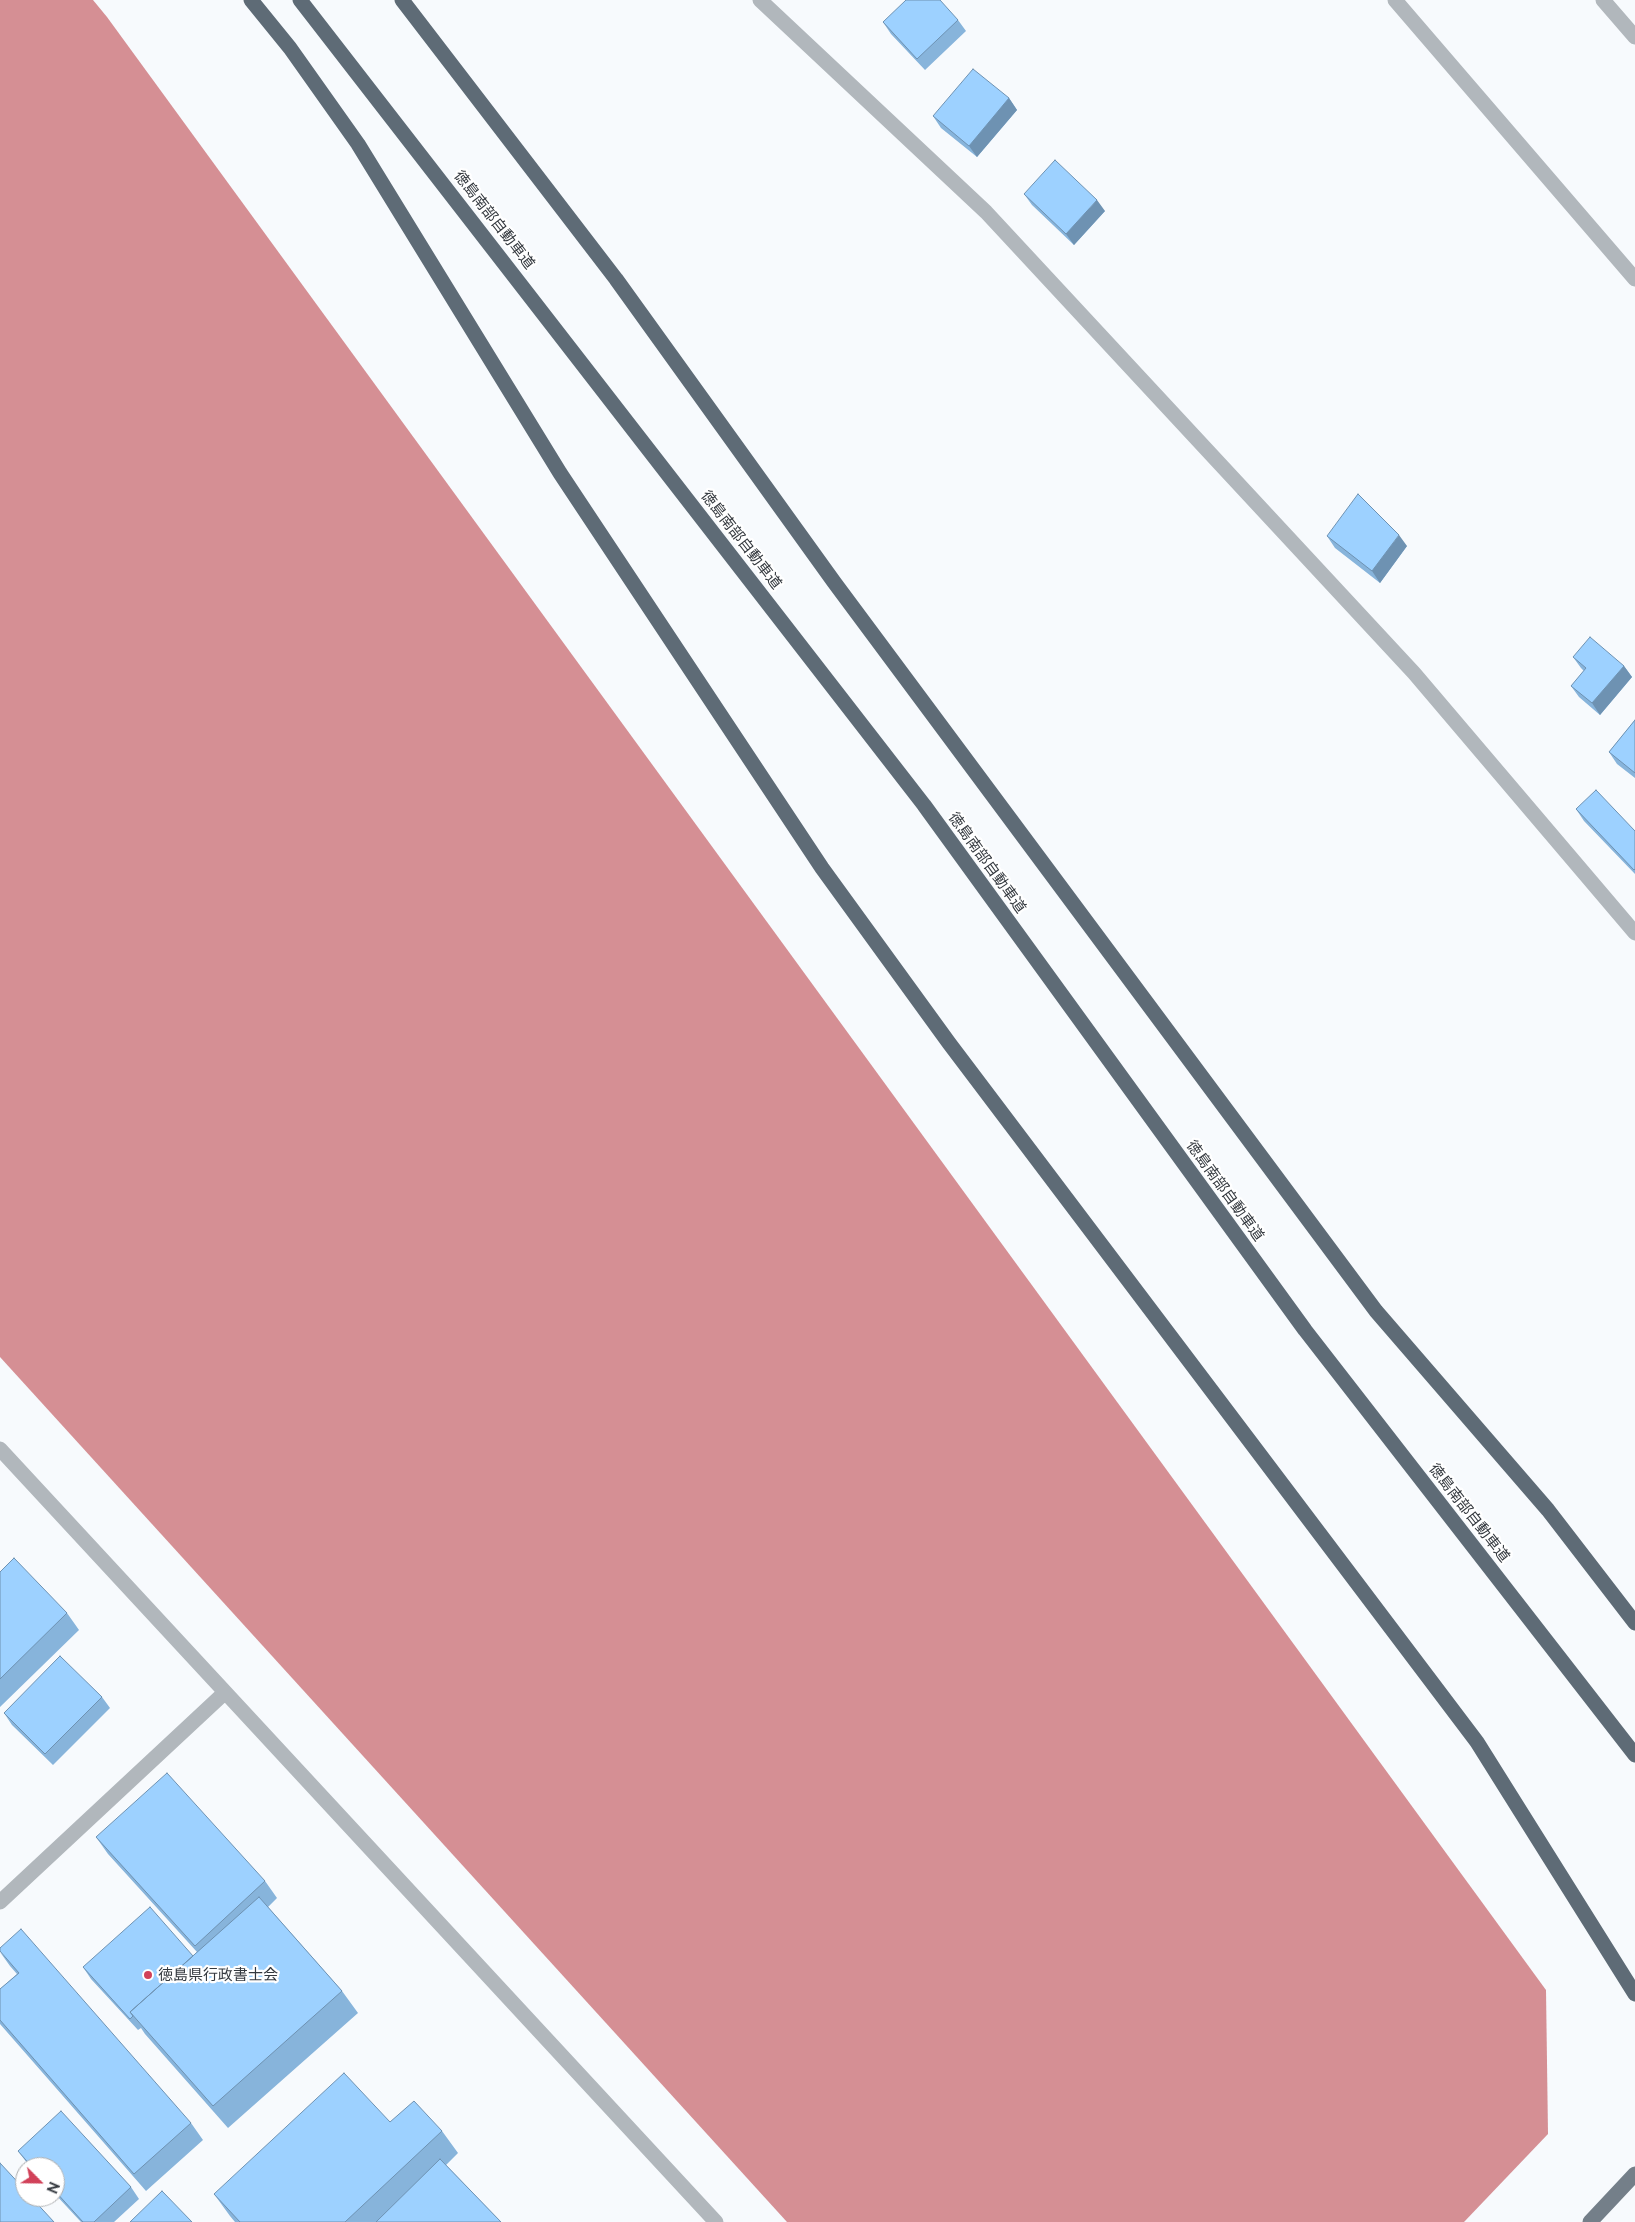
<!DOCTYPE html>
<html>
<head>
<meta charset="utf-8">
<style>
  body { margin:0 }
  #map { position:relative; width:1635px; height:2222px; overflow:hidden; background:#f7fafd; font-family:Raleway,sans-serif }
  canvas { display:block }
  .north { position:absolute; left:15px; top:2157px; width:50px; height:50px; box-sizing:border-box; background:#fff; border:1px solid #aeb0b2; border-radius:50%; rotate:113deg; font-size:14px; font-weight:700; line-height:20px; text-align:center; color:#34393f }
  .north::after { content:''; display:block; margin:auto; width:18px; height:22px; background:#d14159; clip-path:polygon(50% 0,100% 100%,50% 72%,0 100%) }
</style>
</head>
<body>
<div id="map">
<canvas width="1635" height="2222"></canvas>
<div class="north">N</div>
</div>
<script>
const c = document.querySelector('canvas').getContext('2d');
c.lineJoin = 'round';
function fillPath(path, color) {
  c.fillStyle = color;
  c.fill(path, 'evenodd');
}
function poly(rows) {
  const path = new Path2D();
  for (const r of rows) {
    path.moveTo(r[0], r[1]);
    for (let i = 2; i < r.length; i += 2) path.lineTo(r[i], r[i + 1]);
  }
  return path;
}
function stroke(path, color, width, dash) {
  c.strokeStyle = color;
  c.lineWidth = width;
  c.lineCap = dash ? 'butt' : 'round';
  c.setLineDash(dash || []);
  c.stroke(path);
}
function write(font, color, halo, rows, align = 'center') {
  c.font = font + ' Raleway,"Noto Sans JP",sans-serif';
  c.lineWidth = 4.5;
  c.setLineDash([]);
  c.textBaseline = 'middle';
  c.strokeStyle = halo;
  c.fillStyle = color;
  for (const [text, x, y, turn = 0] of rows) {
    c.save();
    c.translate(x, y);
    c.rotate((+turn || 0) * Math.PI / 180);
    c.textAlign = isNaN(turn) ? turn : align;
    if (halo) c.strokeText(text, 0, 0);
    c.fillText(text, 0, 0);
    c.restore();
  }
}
fillPath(poly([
  [0,0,93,0,107,17,1546,1990,1548,2134,1464,2222,787,2222,0,1357]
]), '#d58f94');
stroke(poly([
  [760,0,986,212,1414,673,1635,933],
  [1395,0,1635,279],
  [1603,0,1635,37],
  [0,1449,716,2222],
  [0,1902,220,1697]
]), '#b1b7bc', 15);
stroke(poly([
  [1590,2222,1635,2174]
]), '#747f89', 15);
stroke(poly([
  [251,0,290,48,358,144,560,473,822,868,949,1043,1477,1742,1635,1994],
  [300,0,924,805,1305,1330,1635,1755],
  [402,0,616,279,834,582,1376,1311,1548,1510,1635,1623]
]), '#5e6b76', 15);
fillPath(poly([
  [958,20,966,31,925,70,891,34,883,22],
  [1009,98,1017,110,977,157,941,128,933,116],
  [1024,194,1105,211,1074,245,1032,205],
  [1327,536,1407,546,1380,583,1335,548],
  [1573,657,1624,666,1632,677,1600,715,1579,697,1571,686,1584,671,1581,668],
  [1635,720,1635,778,1617,764,1609,752],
  [1576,809,1635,831,1635,874,1584,821],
  [0,1572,67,1613,79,1630,0,1707],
  [102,1697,110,1708,53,1765,12,1725,4,1713],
  [96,1837,265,1881,277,1898,268,1907,342,1991,358,2013,228,2128,145,2034,141,2028,138,2030,91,1979,83,1967,193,1956,197,1952,108,1854],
  [0,1952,191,2123,203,2140,146,2191,0,2024,0,1989,17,1974,10,1966],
  [390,2122,442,2131,458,2153,446,2165,501,2222,235,2222,230,2216,214,2194],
  [18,2151,131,2187,139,2199,114,2222,81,2222,55,2194,55,2167,30,2167]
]), '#87b4db');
fillPath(poly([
  [1009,98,1017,110,977,157,969,146],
  [1097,200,1105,211,1074,245,1066,234],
  [1399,535,1407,546,1380,583,1372,571],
  [1624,666,1632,677,1600,715,1592,703]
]), '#6e92b2');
const building = poly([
  [906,0,940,0,958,20,917,59,883,22,906,0],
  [973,69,1009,98,969,146,933,116,973,69],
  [1055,160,1097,200,1066,234,1024,194,1055,160],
  [1358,494,1399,535,1372,571,1327,536,1358,494],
  [1590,637,1624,666,1592,703,1571,686,1586,668,1573,657,1590,637],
  [1635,720,1635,773,1609,752,1635,720],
  [1596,790,1635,831,1635,869,1634,870,1576,809,1596,790],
  [14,1558,67,1613,0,1679,0,1572,14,1558],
  [60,1656,102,1697,45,1754,4,1713,60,1656],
  [167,1773,265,1881,195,1946,96,1837,167,1773],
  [259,1897,342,1991,213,2106,130,2012,259,1897],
  [150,1907,193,1956,130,2012,133,2016,130,2019,83,1967,150,1907],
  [21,1929,191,2123,134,2174,0,2020,0,1989,19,1973,0,1951,0,1948,21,1929],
  [344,2073,390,2122,414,2101,442,2131,345,2222,240,2222,214,2194,344,2073],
  [61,2111,131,2187,94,2222,83,2222,55,2191,55,2167,32,2167,18,2151,61,2111],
  [440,2159,501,2222,376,2222,440,2159],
  [0,2163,25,2190,25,2197,31,2197,54,2222,0,2222,0,2163],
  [162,2191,192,2222,130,2222,162,2191]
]);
fillPath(building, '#9dd1ff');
stroke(building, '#6e92b2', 1);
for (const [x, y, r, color] of [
  [148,1975,5,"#d14159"]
]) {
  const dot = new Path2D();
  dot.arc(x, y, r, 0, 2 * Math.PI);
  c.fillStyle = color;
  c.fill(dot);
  stroke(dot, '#fff', 2);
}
write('15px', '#34393f', '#fff', [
  ["徳島南部自動車道",494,220,52],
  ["徳島南部自動車道",741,540,52],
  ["徳島南部自動車道",987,863,54],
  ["徳島南部自動車道",1225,1191,54],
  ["徳島南部自動車道",1469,1513,52]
]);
write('15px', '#34393f', '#fff', [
  ["徳島県行政書士会",158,1975]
], 'left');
</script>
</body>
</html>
